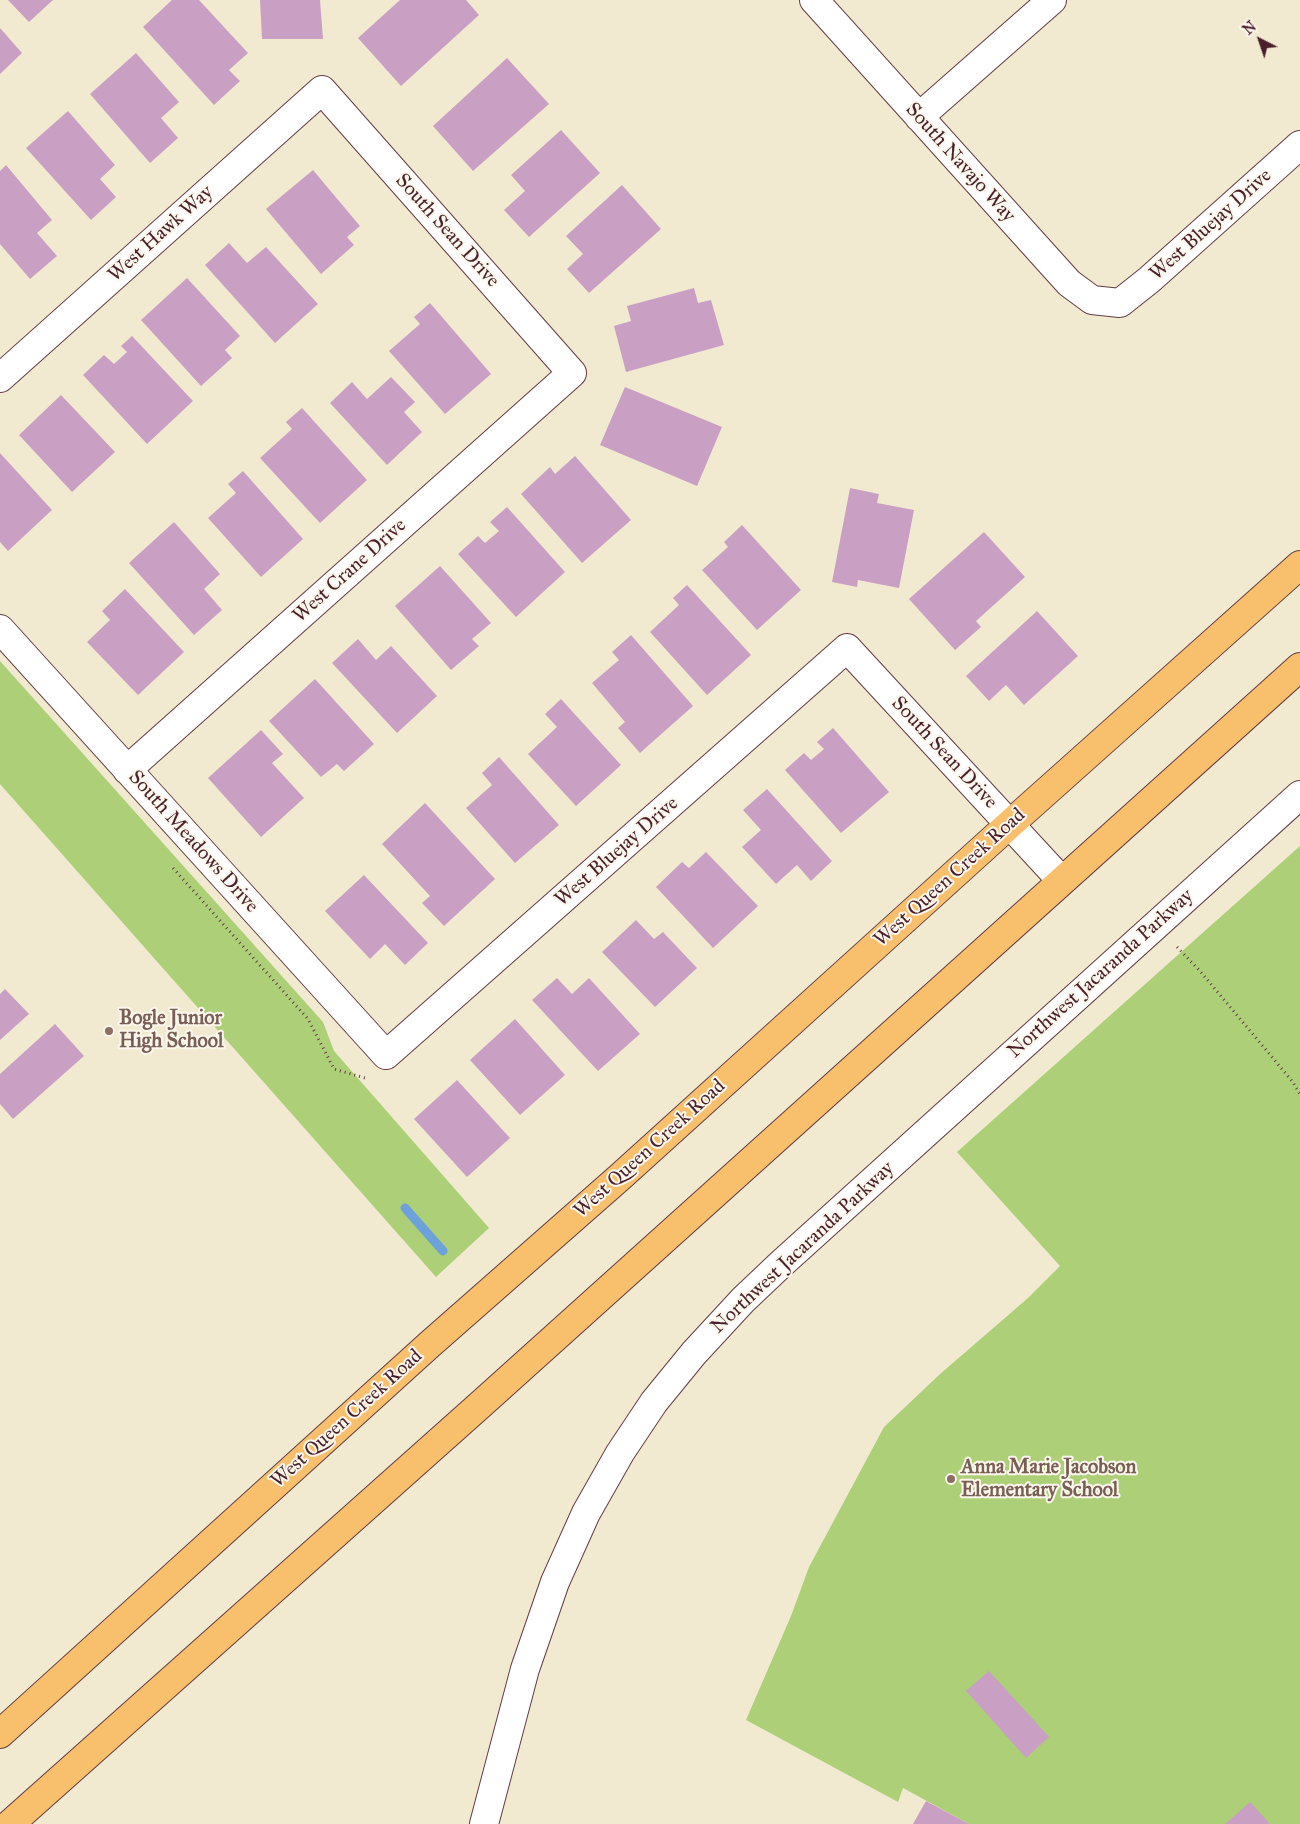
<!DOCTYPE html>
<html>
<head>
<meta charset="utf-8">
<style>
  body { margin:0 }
  #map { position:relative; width:1300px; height:1824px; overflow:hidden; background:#f1ead1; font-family:"IM FELL Great Primer",serif }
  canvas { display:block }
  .north { position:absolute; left:1235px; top:15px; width:50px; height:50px; -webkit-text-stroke:4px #fbf7ec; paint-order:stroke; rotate:319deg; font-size:14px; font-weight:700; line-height:20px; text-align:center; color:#4a1f2b }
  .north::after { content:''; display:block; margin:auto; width:18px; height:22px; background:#4a1f2b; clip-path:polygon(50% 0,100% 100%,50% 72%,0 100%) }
</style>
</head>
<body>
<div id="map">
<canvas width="1300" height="1824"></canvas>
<div class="north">N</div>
</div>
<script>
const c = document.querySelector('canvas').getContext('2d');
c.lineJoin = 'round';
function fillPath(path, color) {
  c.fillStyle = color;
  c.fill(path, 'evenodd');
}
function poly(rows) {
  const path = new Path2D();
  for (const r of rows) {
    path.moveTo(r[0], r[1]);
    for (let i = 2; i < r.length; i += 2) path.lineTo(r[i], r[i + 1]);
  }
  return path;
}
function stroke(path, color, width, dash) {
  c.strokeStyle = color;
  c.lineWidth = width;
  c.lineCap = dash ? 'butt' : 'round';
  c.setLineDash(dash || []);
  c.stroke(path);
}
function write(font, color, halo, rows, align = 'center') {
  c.font = font + ' "IM FELL Great Primer",serif';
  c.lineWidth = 4;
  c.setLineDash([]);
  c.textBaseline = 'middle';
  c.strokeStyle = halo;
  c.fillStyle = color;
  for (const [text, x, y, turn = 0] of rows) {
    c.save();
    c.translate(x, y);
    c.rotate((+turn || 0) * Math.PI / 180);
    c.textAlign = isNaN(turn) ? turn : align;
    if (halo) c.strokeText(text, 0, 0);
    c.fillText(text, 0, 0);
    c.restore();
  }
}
fillPath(poly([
  [0,661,323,1022,334,1051,489,1228,436,1277,0,784],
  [1300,846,1300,1824,969,1824,903,1788,898,1802,746,1720,791,1616,809,1567,884,1427,939,1375,1028,1298,1060,1266,957,1152]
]), '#accf78');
stroke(poly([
  [405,1208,443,1251]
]), '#6da1d9', 9);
fillPath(poly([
  [8,0,53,0,29,22],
  [172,0,199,0,248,53,229,70,240,81,214,105,143,27],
  [260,0,320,0,323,39,262,39],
  [400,0,466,0,479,15,401,86,358,38],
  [0,28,22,53,0,74],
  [136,53,179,102,161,118,178,138,150,163,90,94],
  [507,58,549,104,473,171,433,126],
  [68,111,115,165,100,179,116,197,91,220,26,148],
  [561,130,600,173,529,237,504,210,525,191,511,175],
  [6,165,52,220,37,233,57,256,30,279,0,244,0,171],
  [313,170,360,226,347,237,354,245,321,274,266,209],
  [622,185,661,229,589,293,567,269,583,254,566,236],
  [229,243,247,263,266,247,318,304,275,343,205,265],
  [187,278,240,336,225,350,232,358,201,386,141,320],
  [694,288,698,303,711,300,724,345,626,372,614,326,631,321,627,306],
  [430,303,491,374,445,414,389,351,420,324,414,317],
  [132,336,193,401,147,444,83,375,104,355,114,364,127,352,121,346],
  [391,377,415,402,404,412,422,432,387,465,330,403,352,382,367,399],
  [625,387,722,427,697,486,600,445],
  [61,395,115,452,72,492,19,435],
  [302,408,367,480,320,523,260,458,292,429,286,422],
  [0,453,52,510,8,551,0,542],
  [575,456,631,520,582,563,521,494,550,467,555,474],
  [243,471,303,539,261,577,208,518,236,493,228,484],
  [850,488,879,494,877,503,914,510,899,588,858,580,857,587,832,582],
  [507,507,565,572,516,617,458,554,478,536,485,543,499,531,490,522],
  [174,522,220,574,204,589,222,610,194,635,129,563],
  [742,525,801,590,757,630,702,570,728,547,724,542],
  [984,532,1025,577,976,621,981,627,955,650,909,599],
  [440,566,491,623,472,639,479,646,451,670,395,606],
  [687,585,751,655,707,695,650,632,679,605,673,598],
  [125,589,184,652,138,695,87,642,110,620,102,611],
  [1037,611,1078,656,1024,705,1006,685,989,701,966,676],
  [631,635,693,706,640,753,618,728,625,722,592,683,619,660,612,652],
  [358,639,376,660,391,646,437,696,397,733,332,663],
  [315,679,374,744,344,771,337,764,321,777,269,721],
  [561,699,621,765,576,806,528,754,557,727,545,714],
  [833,728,889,792,841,833,785,770,804,753,811,760,824,749,817,742],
  [261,730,283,754,272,763,304,798,261,837,208,778],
  [499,757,559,825,515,863,466,808,492,785,482,773],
  [767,789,832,861,811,881,797,865,776,884,742,847,761,830,743,810],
  [425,803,495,879,444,926,422,903,430,896,382,844],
  [706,852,758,906,713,948,656,887,682,862,689,868],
  [364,875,428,943,405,965,385,944,370,959,325,911],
  [636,920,654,939,663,932,697,968,655,1007,602,952],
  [557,978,572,994,589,978,640,1034,598,1071,532,1000],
  [5,989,29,1014,0,1040,0,994],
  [515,1019,565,1075,520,1115,470,1060],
  [55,1024,84,1056,13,1119,0,1104,0,1074],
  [457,1080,510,1138,467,1177,414,1119],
  [989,1671,1049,1737,1026,1758,966,1691],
  [926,1801,969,1824,913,1824],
  [1250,1802,1270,1824,1225,1824]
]), '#c9a0c3');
const minor = poly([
  [814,0,1069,283,1092,300,1120,303,1149,280,1300,145],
  [919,117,1052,0],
  [0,378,322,90,572,373,127,770],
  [0,629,386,1055,847,648,1061,880],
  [484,1824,525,1669,555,1582,586,1513,620,1453,654,1402,694,1353,743,1300,781,1264,1300,795]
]);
const major = poly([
  [0,1734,429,1345,620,1177,1010,824,1300,565],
  [10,1824,480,1405,1300,667]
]);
stroke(minor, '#633d44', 30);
stroke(major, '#633d44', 30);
stroke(poly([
  [173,868,308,1019,334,1069,365,1078],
  [1177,947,1200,971,1292,1081,1300,1094]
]), '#633d44', 3, [1, 4]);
stroke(minor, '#fff', 28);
stroke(major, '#f8bf6c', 28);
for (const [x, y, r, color] of [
  [109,1031,5,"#8d6e63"],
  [951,1479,5,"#8d6e63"]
]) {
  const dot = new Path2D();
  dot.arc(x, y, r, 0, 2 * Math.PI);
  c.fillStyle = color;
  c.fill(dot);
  stroke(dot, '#fbf7ec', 2);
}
write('20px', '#4a1f2b', '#fbf7ec', [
  ["South Navajo Way",960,163,48],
  ["West Bluejay Drive",1211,225,-42],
  ["South Sean Drive",447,231,48],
  ["West Hawk Way",161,234,-42],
  ["West Crane Drive",350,571,-42],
  ["South Sean Drive",944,753,47],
  ["South Meadows Drive",193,842,48],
  ["West Bluejay Drive",617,852,-41],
  ["West Queen Creek Road",950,878,-42],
  ["Northwest Jacaranda Parkway",1101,974,-42],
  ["West Queen Creek Road",650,1149,-42],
  ["Northwest Jacaranda Parkway",803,1248,-43],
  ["West Queen Creek Road",347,1419,-42]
]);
write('bold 20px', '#785e54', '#fbf7ec', [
  ["Bogle Junior",119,1019],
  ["High School",119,1042],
  ["Anna Marie Jacobson",961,1468],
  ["Elementary School",961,1491]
], 'left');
</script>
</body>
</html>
